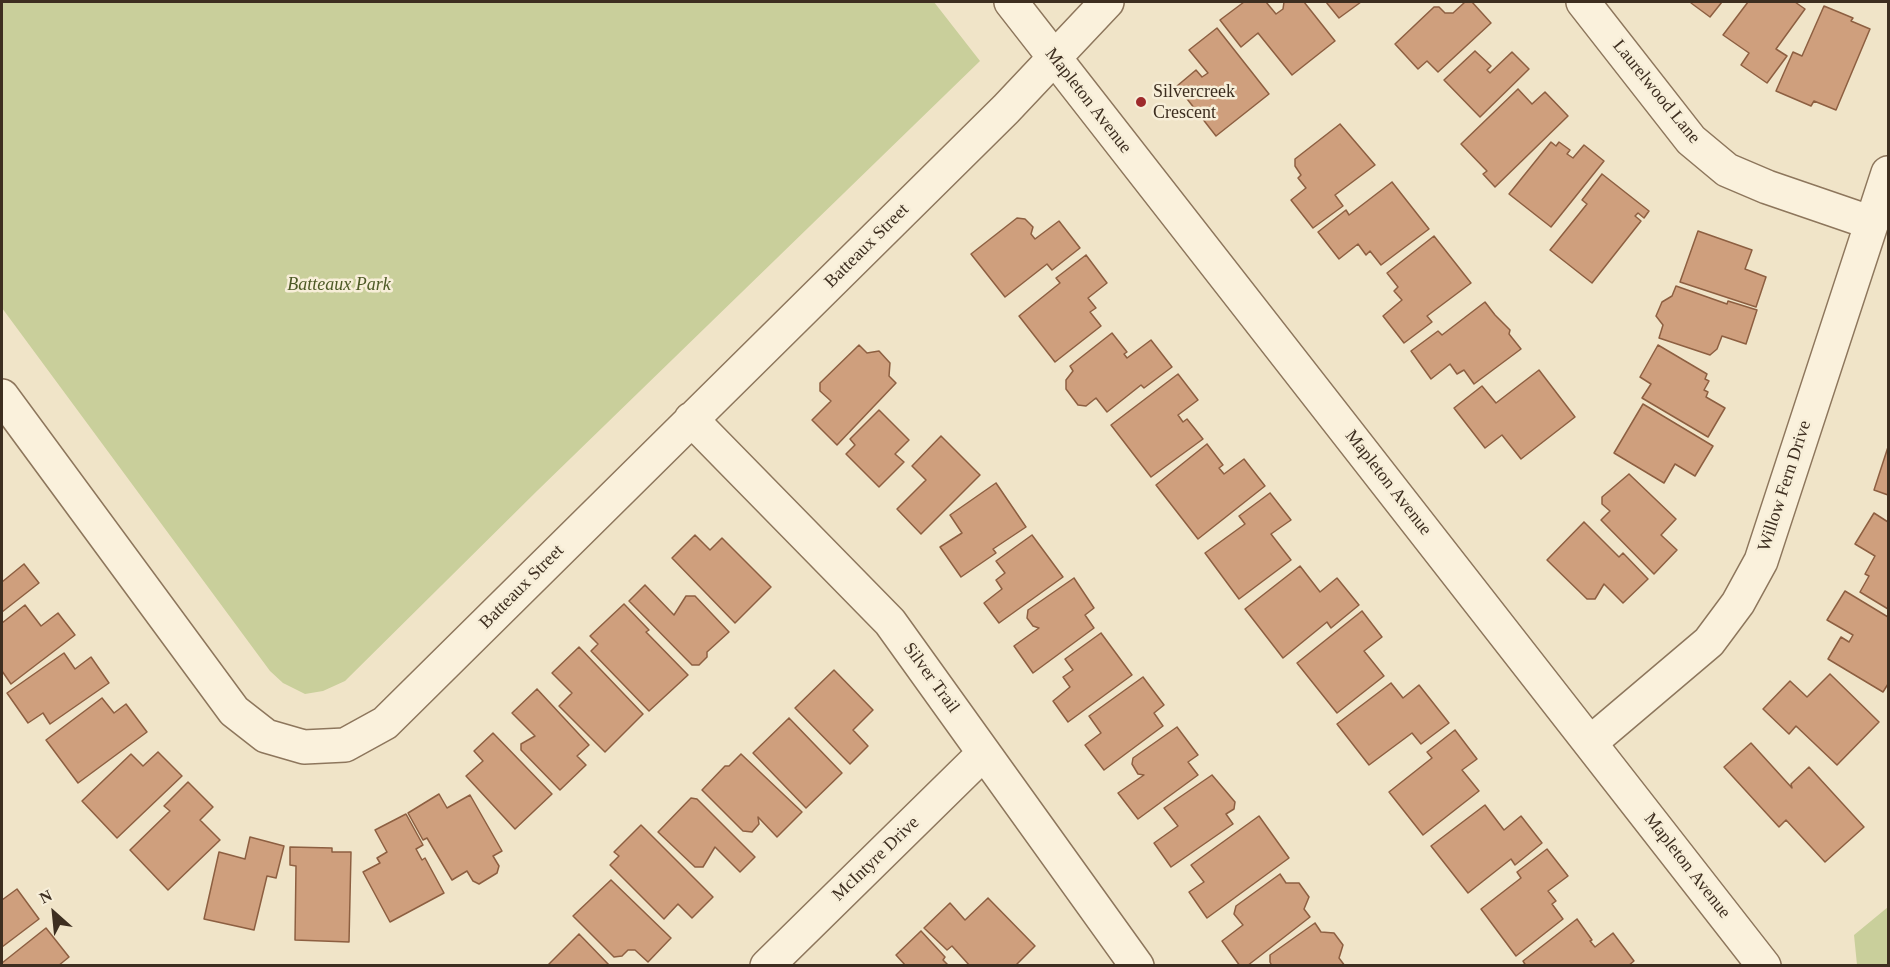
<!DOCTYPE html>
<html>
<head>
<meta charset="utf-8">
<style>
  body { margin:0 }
  #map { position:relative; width:1890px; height:967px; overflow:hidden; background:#f0e4c8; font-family:Georgia,serif }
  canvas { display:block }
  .frame { position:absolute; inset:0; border:3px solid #3d2e20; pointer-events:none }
  .north { position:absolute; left:24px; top:883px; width:60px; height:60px; -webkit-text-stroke:4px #f7eed8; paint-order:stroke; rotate:333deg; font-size:16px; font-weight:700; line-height:24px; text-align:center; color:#3d2e20 }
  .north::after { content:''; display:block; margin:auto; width:21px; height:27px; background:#3d2e20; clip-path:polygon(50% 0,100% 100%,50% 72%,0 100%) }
</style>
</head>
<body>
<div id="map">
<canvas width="1890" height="967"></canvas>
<div class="frame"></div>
<div class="north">N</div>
</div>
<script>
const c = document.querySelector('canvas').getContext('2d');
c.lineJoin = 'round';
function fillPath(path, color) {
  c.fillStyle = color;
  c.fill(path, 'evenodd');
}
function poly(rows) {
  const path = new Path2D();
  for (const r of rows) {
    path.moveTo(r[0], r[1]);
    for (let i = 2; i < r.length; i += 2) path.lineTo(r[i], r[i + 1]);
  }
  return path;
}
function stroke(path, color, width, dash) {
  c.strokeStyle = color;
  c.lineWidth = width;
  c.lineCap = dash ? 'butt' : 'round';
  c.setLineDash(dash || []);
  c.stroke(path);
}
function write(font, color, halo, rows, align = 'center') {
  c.font = font + ' Georgia,serif';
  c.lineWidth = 5;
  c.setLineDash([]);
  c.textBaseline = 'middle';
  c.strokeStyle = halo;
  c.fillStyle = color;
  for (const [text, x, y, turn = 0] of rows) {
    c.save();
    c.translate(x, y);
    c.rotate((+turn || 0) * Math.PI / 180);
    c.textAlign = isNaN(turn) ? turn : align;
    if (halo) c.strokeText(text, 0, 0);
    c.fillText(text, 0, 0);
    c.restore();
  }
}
fillPath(poly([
  [2,2,934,2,980,61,538,490,345,681,323,691,305,694,283,683,270,671,2,308],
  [1888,907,1888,965,1857,965,1854,935]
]), '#c9cf9b');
const building = poly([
  [1244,2,1266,2,1276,14,1283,9,1284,2,1304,2,1335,41,1292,75,1258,33,1241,47,1220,20,1244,2],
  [1326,2,1361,2,1339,18,1326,2],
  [1465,2,1472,2,1491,23,1438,72,1427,61,1418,69,1395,44,1434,7,1439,7,1445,13,1453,13,1465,2],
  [1692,2,1722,2,1710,17,1691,3,1692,2],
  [1748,2,1795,2,1805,9,1776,49,1787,56,1767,83,1741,65,1749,53,1723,35,1748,2],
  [1824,6,1853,18,1851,21,1870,29,1836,110,1814,101,1811,106,1776,91,1793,52,1802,56,1824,6],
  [1217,28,1269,94,1216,136,1177,86,1196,70,1202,77,1208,73,1189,50,1217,28],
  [1475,51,1491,66,1487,70,1490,73,1512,52,1529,69,1480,117,1444,80,1475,51],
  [1518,89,1532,104,1545,92,1568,116,1495,187,1483,174,1487,171,1461,144,1518,89],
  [1340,124,1375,165,1335,195,1343,206,1313,228,1291,200,1306,188,1298,178,1301,175,1295,166,1295,159,1340,124],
  [1551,142,1556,146,1559,142,1570,150,1567,154,1573,158,1584,145,1604,161,1551,227,1509,194,1551,142],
  [1602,174,1649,211,1644,218,1638,213,1635,216,1641,221,1592,283,1550,250,1587,204,1582,200,1602,174],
  [1392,182,1429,229,1381,265,1370,251,1366,255,1358,244,1339,259,1318,232,1346,210,1349,215,1392,182],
  [1017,218,1025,219,1033,227,1031,234,1035,239,1059,221,1080,248,1052,270,1047,264,1005,297,971,254,1017,218],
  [1698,231,1752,250,1745,269,1766,277,1756,307,1680,282,1698,231],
  [1434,236,1471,283,1427,316,1432,322,1404,343,1383,316,1402,300,1394,291,1398,287,1387,273,1434,236],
  [1086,255,1107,283,1088,298,1096,308,1090,312,1101,326,1055,362,1019,316,1060,283,1056,278,1086,255],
  [1676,286,1727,304,1728,301,1757,310,1746,344,1722,336,1717,349,1710,355,1659,338,1663,325,1656,316,1662,302,1672,296,1676,286],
  [1485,302,1495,315,1510,330,1509,334,1521,349,1474,384,1464,370,1457,374,1450,364,1431,379,1411,351,1438,331,1442,335,1485,302],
  [1112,333,1127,352,1124,354,1127,358,1151,340,1172,367,1144,388,1141,385,1107,412,1096,398,1086,406,1078,405,1066,389,1066,380,1073,371,1070,366,1112,333],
  [859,345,867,353,879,351,890,363,889,376,896,383,837,445,812,420,831,401,820,391,820,383,859,345],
  [1658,345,1707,374,1705,379,1709,381,1704,390,1708,392,1706,397,1725,408,1708,437,1642,398,1651,384,1640,377,1658,345],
  [1539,370,1575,417,1521,459,1502,435,1485,448,1454,408,1482,386,1496,403,1539,370],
  [1178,374,1198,400,1178,415,1183,422,1187,419,1203,439,1151,477,1111,425,1178,374],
  [1643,404,1713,446,1695,476,1675,464,1664,483,1614,453,1643,404],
  [879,410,909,440,895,454,904,462,879,487,846,454,855,445,850,439,879,410],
  [941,436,980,475,921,534,897,509,926,480,912,466,941,436],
  [1207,444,1223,465,1219,468,1224,474,1244,459,1265,486,1198,539,1156,485,1207,444],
  [1888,447,1888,495,1874,490,1888,447],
  [1629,474,1676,519,1661,535,1677,550,1654,574,1601,520,1610,511,1602,504,1602,497,1629,474],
  [996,483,1026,527,993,549,996,553,961,577,940,547,962,533,950,515,996,483],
  [1270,493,1291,520,1271,534,1291,560,1239,599,1205,553,1245,524,1239,516,1270,493],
  [1874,513,1888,522,1888,609,1860,592,1869,576,1865,574,1875,556,1855,544,1874,513],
  [1584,522,1619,557,1623,553,1648,579,1623,603,1604,584,1595,599,1587,599,1547,560,1584,522],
  [695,535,710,550,722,538,771,587,735,623,672,558,695,535],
  [1032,535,1063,577,999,623,984,603,1002,589,996,580,1005,573,996,561,1032,535],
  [24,564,39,583,2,612,2,582,24,564],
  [1300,566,1320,592,1337,578,1359,605,1331,628,1327,622,1283,658,1245,609,1300,566],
  [1074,578,1094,608,1085,615,1094,628,1033,673,1014,646,1039,628,1033,626,1027,618,1028,610,1074,578],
  [645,585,674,615,686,596,695,596,729,632,707,652,707,657,699,665,692,665,629,601,645,585],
  [1845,591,1888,617,1888,684,1883,692,1828,659,1841,637,1849,642,1853,635,1827,620,1845,591],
  [624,604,649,630,646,632,688,675,649,711,591,651,598,644,590,636,624,604],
  [25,605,41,626,58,613,75,635,11,684,2,671,2,623,25,605],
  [1362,611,1382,637,1364,651,1384,676,1337,713,1297,663,1362,611],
  [1101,633,1132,675,1068,722,1053,701,1070,687,1063,677,1073,670,1065,659,1101,633],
  [579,647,643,714,605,752,559,706,572,693,552,673,579,647],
  [64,653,75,669,91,657,109,683,50,724,43,713,28,723,7,693,64,653],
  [834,670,873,710,853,730,868,746,850,764,795,708,834,670],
  [1830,674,1879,722,1837,765,1796,726,1789,734,1763,709,1790,681,1807,697,1830,674],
  [1143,677,1164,705,1154,713,1163,726,1104,770,1085,745,1101,733,1089,716,1143,677],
  [1391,683,1403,698,1419,685,1449,723,1421,744,1412,733,1369,765,1337,724,1391,683],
  [537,689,589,745,577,756,586,765,560,790,521,750,521,744,535,736,512,713,537,689],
  [102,698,114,713,126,704,147,732,78,783,46,740,102,698],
  [789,718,842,773,806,808,753,753,789,718],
  [1177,727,1198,755,1188,762,1198,775,1138,819,1118,793,1144,775,1138,774,1132,764,1133,758,1177,727],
  [1455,730,1477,759,1462,770,1479,791,1423,835,1389,792,1432,758,1427,752,1455,730],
  [493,733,552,794,515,829,466,776,483,761,474,751,493,733],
  [1751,743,1792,788,1791,784,1809,767,1864,827,1825,862,1786,820,1779,827,1724,767,1751,743],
  [158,752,182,776,117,838,82,801,131,754,143,766,158,752],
  [741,754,802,812,777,837,758,817,759,824,752,832,743,831,702,790,725,766,729,766,741,754],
  [1212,775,1235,802,1234,809,1226,814,1233,824,1171,867,1154,843,1178,826,1164,808,1212,775],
  [188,782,213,807,200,820,220,840,168,890,130,850,170,811,164,806,188,782],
  [439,794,447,808,470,795,502,851,493,856,499,866,497,873,479,884,473,881,467,871,452,880,427,838,423,840,408,813,439,794],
  [691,798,697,799,755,857,740,872,715,847,703,867,695,867,658,832,691,798],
  [1485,805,1504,830,1521,816,1542,843,1515,865,1511,859,1468,893,1431,846,1485,805],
  [406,814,423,845,416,849,422,860,425,858,444,893,390,922,363,872,380,863,377,858,387,852,375,830,406,814],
  [1259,816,1289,858,1207,918,1189,892,1204,882,1191,865,1259,816],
  [641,825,713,897,692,918,678,904,664,919,610,865,619,856,614,852,641,825],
  [250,837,284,846,276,878,267,876,254,930,204,919,219,852,245,859,250,837],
  [290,847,332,848,332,852,351,852,349,942,295,940,296,866,290,865,290,847],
  [1547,849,1568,876,1548,891,1556,901,1552,904,1563,919,1516,956,1481,909,1521,878,1517,872,1547,849],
  [1280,874,1286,883,1299,883,1309,897,1304,909,1310,917,1247,966,1240,966,1222,941,1243,925,1234,914,1236,906,1280,874],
  [611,880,671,938,648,962,635,950,628,950,622,956,614,957,573,916,611,880],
  [17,889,39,919,2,947,2,900,17,889],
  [988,898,1035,946,1015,966,970,966,952,946,947,950,924,928,950,903,965,920,988,898],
  [1577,919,1592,940,1590,941,1595,947,1613,933,1634,961,1628,966,1526,966,1523,961,1577,919],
  [1315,923,1321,932,1334,933,1343,945,1339,958,1345,966,1272,966,1270,962,1270,955,1315,923],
  [46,928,69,957,58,966,2,966,2,963,46,928],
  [921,931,945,957,943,960,949,966,906,966,896,955,921,931],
  [579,934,610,966,547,966,579,934]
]);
fillPath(building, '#cf9f7d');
stroke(building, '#8d5f41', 1.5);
const minor = poly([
  [1583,2,1691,140,1727,170,1767,187,1872,223],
  [2,396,234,711,266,736,304,747,345,745,385,723,1006,109,1107,2],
  [691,419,890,622,1137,966],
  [1591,742,1709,642,1738,603,1761,561,1888,173],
  [767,966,984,753]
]);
const tertiary = poly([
  [1011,2,1764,966]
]);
stroke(minor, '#8d765c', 36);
stroke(tertiary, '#8d765c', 36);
stroke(minor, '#faf1dc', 33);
stroke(tertiary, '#faf1dc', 33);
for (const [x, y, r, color] of [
  [1141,102,6,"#9e2a2b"]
]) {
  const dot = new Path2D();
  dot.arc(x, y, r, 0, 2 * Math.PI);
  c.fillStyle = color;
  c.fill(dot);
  stroke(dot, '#f7eed8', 2);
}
write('18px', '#3d2e20', '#f7eed8', [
  ["Silvercreek",1153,92],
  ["Crescent",1153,113]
], 'left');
write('18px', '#3d2e20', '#f7eed8', [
  ["Laurelwood Lane",1656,92,51],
  ["Mapleton Avenue",1088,101,52],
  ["Batteaux Street",867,246,-45],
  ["Mapleton Avenue",1388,483,52],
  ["Willow Fern Drive",1785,486,-72],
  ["Batteaux Street",522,587,-45],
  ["Silver Trail",931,678,54],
  ["McIntyre Drive",876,859,-44],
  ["Mapleton Avenue",1687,866,52]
]);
write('italic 18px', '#4d5a26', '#f7eed8', [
  ["Batteaux Park",339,285]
]);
</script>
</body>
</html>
